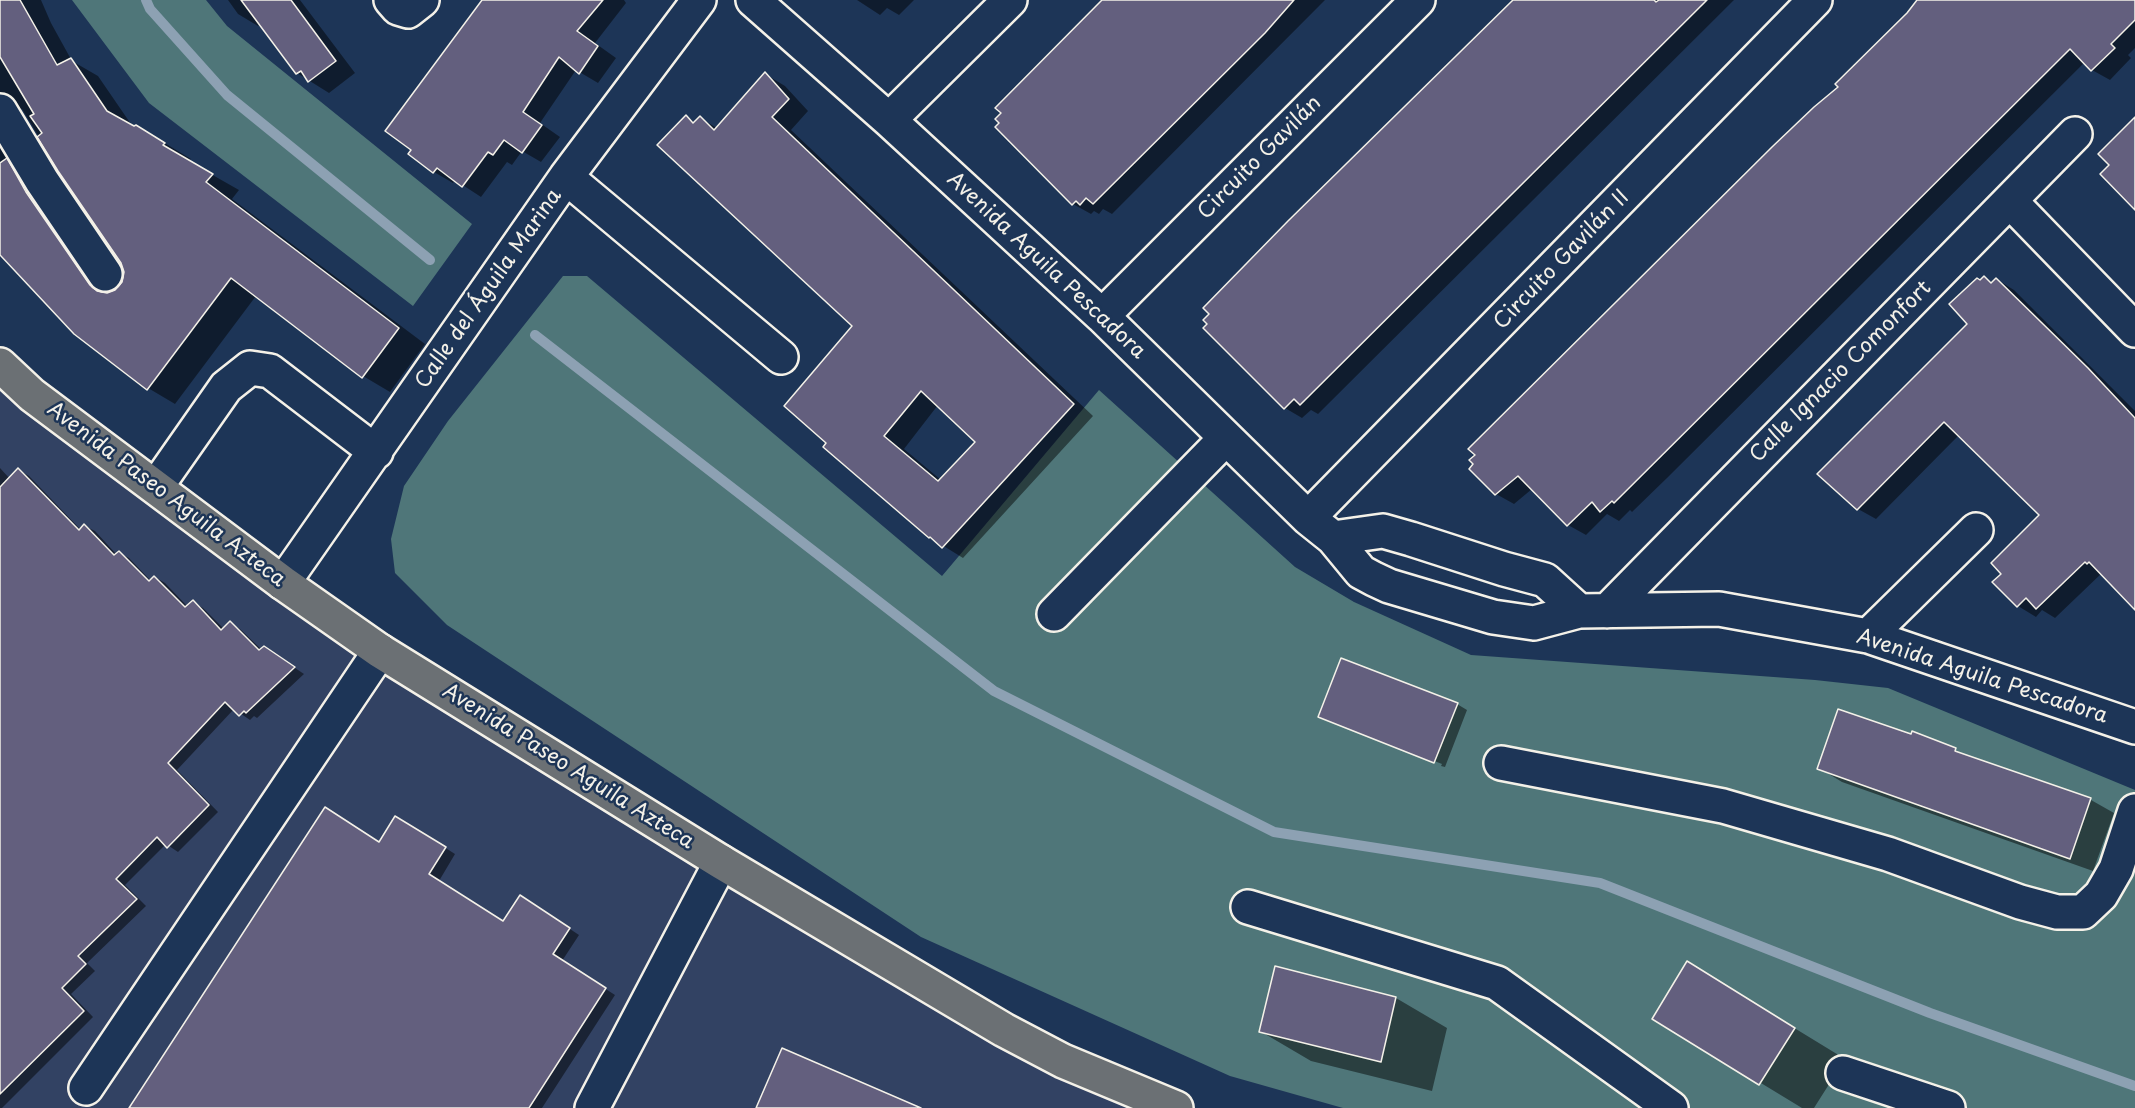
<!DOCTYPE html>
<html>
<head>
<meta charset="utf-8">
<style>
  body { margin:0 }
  canvas { display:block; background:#1d3557 }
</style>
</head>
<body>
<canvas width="2135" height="1108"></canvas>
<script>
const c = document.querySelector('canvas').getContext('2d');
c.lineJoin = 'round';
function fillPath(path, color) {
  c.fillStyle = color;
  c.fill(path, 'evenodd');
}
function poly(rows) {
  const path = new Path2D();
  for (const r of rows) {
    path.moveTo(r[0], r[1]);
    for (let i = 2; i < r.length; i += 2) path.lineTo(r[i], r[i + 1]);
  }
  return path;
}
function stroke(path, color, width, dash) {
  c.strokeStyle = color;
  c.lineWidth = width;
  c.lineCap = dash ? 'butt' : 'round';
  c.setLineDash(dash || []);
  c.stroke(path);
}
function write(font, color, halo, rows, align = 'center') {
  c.font = font + ' "Playpen Sans",sans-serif';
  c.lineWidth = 5;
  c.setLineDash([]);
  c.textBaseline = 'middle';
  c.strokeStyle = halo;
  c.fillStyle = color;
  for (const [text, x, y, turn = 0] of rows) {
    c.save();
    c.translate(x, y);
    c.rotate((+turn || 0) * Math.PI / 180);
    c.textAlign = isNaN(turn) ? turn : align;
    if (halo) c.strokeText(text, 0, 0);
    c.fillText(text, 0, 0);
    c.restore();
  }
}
fillPath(poly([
  [0,359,380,648,1001,1033,1133,1108,0,1108]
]), '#324263');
fillPath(poly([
  [72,0,206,0,227,26,472,224,413,306,149,103],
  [563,276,587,276,942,576,1099,390,1295,567,1354,602,1471,655,1815,680,1888,688,2135,790,2135,1108,1343,1108,1230,1076,921,937,447,625,395,573,391,539,404,486,448,421]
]), '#4f7679');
fillPath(poly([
  [0,0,41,0,51,23,72,61,98,76,133,127,163,142,191,159,188,161,239,190,232,199,425,344,390,392,363,376,256,296,175,404,148,388,0,251],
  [22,109,59,170,122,263,125,273,123,283,116,291,110,293,53,209,17,110],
  [228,0,300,0,355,73,329,93,297,73,260,24,258,26,238,14],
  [484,0,624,0,626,3,595,43,616,58,598,83,576,70,540,123,560,137,541,162,522,151,512,165,507,162,481,197,455,180,453,183,434,172,410,154],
  [857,0,914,0,899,15,887,8,880,15],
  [1105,0,1325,0,1112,214,1103,209,1099,214,1094,211,1091,214,1073,204,997,128],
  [1513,0,1734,0,1318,414,1311,410,1302,418,1285,408],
  [1923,0,2135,0,2135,48,2128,55,2131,58,2110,80,2092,70,2085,62,1667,478,1632,512,1630,510,1619,521,1607,514,1586,535,1568,525,1532,489,1514,504,1496,494,1471,469],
  [765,74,785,86,808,111,791,130,1093,416,963,558,929,537,828,442,854,326,686,117,695,123,700,118,717,128],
  [938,405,977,442,941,480,904,449],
  [1984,278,1993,283,1996,279,2014,290,2135,411,2135,607,2102,573,2055,618,2042,610,2036,617,2018,606,1994,582,2003,574,2041,515,1959,435,1876,519,1858,509,1970,324,1981,281],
  [0,468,10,479,19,470,29,476,81,530,85,526,95,531,117,555,119,553,129,558,151,581,155,577,165,583,188,607,193,602,203,608,224,629,230,623,240,629,262,650,274,654,304,674,257,718,254,716,250,720,234,709,177,770,218,812,178,852,166,844,125,885,146,906,87,963,95,971,71,994,93,1017,2,1108,0,1108],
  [1457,704,1467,710,1445,767,1441,766,1442,764,1320,716],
  [1955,750,1967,757,2091,800,2114,813,2093,871,1842,782,1819,768],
  [406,823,455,854,439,881,504,923,531,903,579,935,562,961,615,995,542,1108,130,1108,380,843],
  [1688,963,1845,1059,1814,1108,1802,1108,1654,1018],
  [1276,968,1396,998,1447,1028,1432,1091,1311,1061,1260,1031]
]), '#0007');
stroke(poly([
  [146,0,150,9,227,95,430,260],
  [535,335,994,691,1274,832,1600,883,1930,1013,2135,1086]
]), '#8da1b3', 10);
const building = poly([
  [0,0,20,0,57,65,71,58,107,111,134,126,136,125,165,143,163,145,213,174,206,182,399,328,362,378,231,278,147,390,74,334,0,255,0,163,7,158,26,192,90,285,97,291,107,293,115,290,122,282,124,272,121,263,58,171,37,137,42,133,30,116,34,114,0,57,0,0],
  [241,0,291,0,336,61,308,82,301,71,296,74,241,0],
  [482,0,603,0,577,31,598,46,579,74,559,57,523,112,542,125,522,153,504,140,493,155,488,152,462,187,437,168,433,173,408,154,411,150,385,131,482,0],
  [1102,0,1294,0,1265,33,1093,204,1086,198,1080,205,1076,201,1072,205,995,127,999,123,995,119,1001,113,995,108,1102,0],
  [1513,0,1654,0,1656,2,1659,0,1707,0,1300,405,1294,399,1284,409,1203,328,1207,324,1203,320,1209,314,1203,308,1288,221,1513,0],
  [1917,0,2135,0,2135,20,2111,44,2115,48,2091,71,2070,49,1614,503,1612,501,1600,512,1592,502,1567,526,1518,476,1495,495,1469,469,1473,464,1469,460,1475,455,1468,449,1772,147,1814,107,1838,87,1835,84,1907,13,1917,0],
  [765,72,789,99,772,117,1074,404,942,548,930,537,929,538,823,447,826,443,784,406,852,326,657,145,686,115,693,123,700,116,714,130,765,72],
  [921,391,975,442,938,481,884,436,921,391],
  [2135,117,2135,210,2100,174,2109,165,2098,154,2135,117],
  [1984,276,1991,283,1996,278,2088,368,2135,418,2135,610,2089,562,2087,564,2085,562,2036,609,2026,598,2017,607,1992,582,2001,574,1991,563,2039,515,1944,422,1857,510,1817,474,1967,324,1949,304,1977,278,1980,280,1984,276],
  [18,468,79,530,84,524,114,555,119,551,149,581,154,576,185,607,193,600,221,630,230,621,259,650,264,646,295,667,246,713,244,711,239,716,225,702,168,763,209,805,167,848,157,837,116,879,137,899,78,956,86,964,62,988,84,1011,0,1094,0,487,18,468],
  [1341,658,1458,703,1434,763,1318,717,1341,658],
  [1838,709,1911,734,1912,731,1956,748,1955,751,2091,798,2070,859,1817,769,1838,709],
  [325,807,379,842,395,816,446,847,429,874,503,921,520,895,570,928,553,954,606,988,529,1108,129,1108,325,807],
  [1687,961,1795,1028,1759,1085,1652,1019,1687,961],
  [1275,966,1396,997,1381,1062,1259,1032,1275,966],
  [782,1048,921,1108,756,1108,782,1048]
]);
fillPath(building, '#635f7e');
stroke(building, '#f4f1e8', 1.5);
const minor = poly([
  [391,0,398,8,408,11,422,0],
  [753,0,889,120,1102,316,1308,518,1333,538,1361,572,1374,579,1389,586,1493,617,1534,623,1579,611,1719,609,1868,636,2135,727],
  [0,111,42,181,105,274],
  [889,120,1010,0],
  [566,177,781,357],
  [2010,201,2135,330],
  [1102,316,1418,0],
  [156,487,226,387,250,368,270,371,376,452],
  [1308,518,1815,0],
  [1333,538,1383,531,1411,539,1504,569,1545,580,1579,611],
  [283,583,566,177,699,0],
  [1607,611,2075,134],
  [1054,614,1226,438],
  [1868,636,1976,530],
  [1501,763,1723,806,1888,854,2020,902,2057,912,2083,912,2101,895,2116,869,2135,811],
  [1248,907,1497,983,1671,1108],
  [1843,1073,1948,1108],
  [86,1088,380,651],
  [592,1108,721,862]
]);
const major = poly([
  [0,365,32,395,283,583,380,651,721,862,1004,1030,1063,1061,1176,1108]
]);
stroke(minor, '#f4f1e8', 38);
stroke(major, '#f4f1e8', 38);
stroke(minor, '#1d3557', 33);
stroke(major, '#6b7074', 33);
write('21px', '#f4f1e8', '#1d3557', [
  ["Circuito Gavilán",1260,158,-45],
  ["Circuito Gavilán II",1562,260,-46],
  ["Avenida Aguila Pescadora",1046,266,43],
  ["Calle del Águila Marina",489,289,-55],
  ["Calle Ignacio Comonfort",1841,372,-45],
  ["Avenida Paseo Aguila Azteca",166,495,37],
  ["Avenida Aguila Pescadora",1982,677,18],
  ["Avenida Paseo Aguila Azteca",568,767,32]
]);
</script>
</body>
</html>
